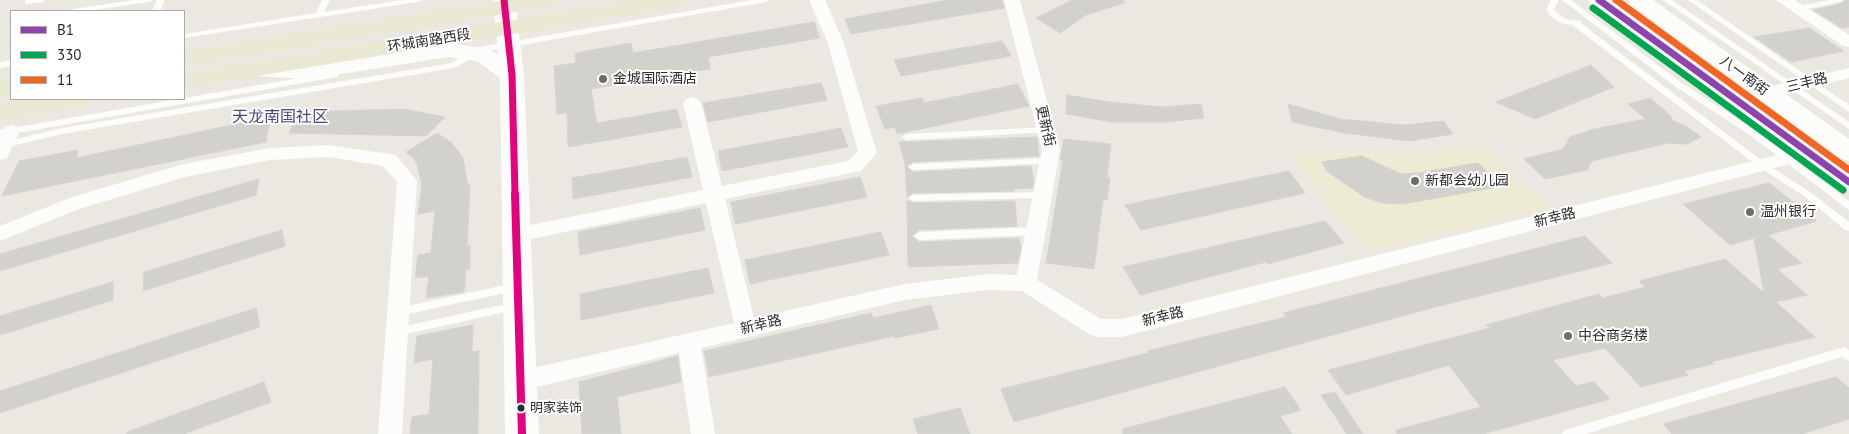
<!DOCTYPE html>
<html>
<head>
<meta charset="utf-8">
<style>
  body { margin:0 }
  #map { position:relative; width:1849px; height:434px; overflow:hidden; background:#eae8e1; font-family:"PT Sans",sans-serif }
  canvas { display:block }
  .legend { position:absolute; left:10px; top:10px; width:175px; height:90px; box-sizing:border-box; background:#fff; border:1px solid #aaa; margin:0; padding:6px 9px; list-style:none; font-size:15px; color:#2b2b2b }
  .legend li { display:flex; align-items:center; gap:10px; height:25px }
  .legend b { width:25px; border:1px solid #aaa }
</style>
</head>
<body>
<div id="map">
<canvas width="1849" height="434"></canvas>
<ul class="legend">
<li><b style="height:6px;background:#8e44ad"></b>B1</li>
<li><b style="height:6px;background:#00a651"></b>330</li>
<li><b style="height:6px;background:#f26522"></b>11</li>
</ul>
</div>
<script>
const c = document.querySelector('canvas').getContext('2d');
c.lineJoin = 'round';
function fillPath(path, color) {
  c.fillStyle = color;
  c.fill(path, 'evenodd');
}
function poly(rows) {
  const path = new Path2D();
  for (const r of rows) {
    path.moveTo(r[0], r[1]);
    for (let i = 2; i < r.length; i += 2) path.lineTo(r[i], r[i + 1]);
  }
  return path;
}
function stroke(path, color, width, dash) {
  c.strokeStyle = color;
  c.lineWidth = width;
  c.lineCap = dash ? 'butt' : 'round';
  c.setLineDash(dash || []);
  c.stroke(path);
}
function write(font, color, halo, rows, align = 'center') {
  c.font = font + ' "PT Sans","Noto Sans SC",sans-serif';
  c.lineWidth = 4;
  c.setLineDash([]);
  c.textBaseline = 'middle';
  c.strokeStyle = halo;
  c.fillStyle = color;
  for (const [text, x, y, turn = 0] of rows) {
    c.save();
    c.translate(x, y);
    c.rotate((+turn || 0) * Math.PI / 180);
    c.textAlign = isNaN(turn) ? turn : align;
    if (halo) c.strokeText(text, 0, 0);
    c.fillText(text, 0, 0);
    c.restore();
  }
}
fillPath(poly([
  [1485,149,1550,208,1368,251,1287,154]
]), '#eeebd5');
const building = poly([
  [948,0,1002,0,1004,8,851,34,845,19,948,0],
  [1072,0,1124,0,1124,3,1086,15,1060,33,1036,18,1072,0],
  [1846,0,1849,0,1849,27,1842,28,1813,10,1840,4,1846,0],
  [814,22,820,38,708,57,710,69,591,89,597,123,677,109,682,127,568,147,567,113,557,114,554,66,576,63,575,53,631,43,633,53,814,22],
  [1809,28,1844,51,1791,62,1754,37,1809,28],
  [1002,41,1011,56,901,76,894,60,1002,41],
  [1591,65,1614,87,1535,119,1496,102,1591,65],
  [821,83,827,100,708,122,703,103,821,83],
  [1018,84,1029,106,897,134,895,127,885,129,876,106,922,98,924,103,1018,84],
  [1067,95,1109,102,1162,107,1201,104,1204,118,1167,122,1112,122,1066,114,1067,95],
  [1650,98,1671,116,1673,121,1686,126,1701,137,1687,144,1668,143,1592,161,1587,170,1545,179,1524,159,1563,149,1570,137,1594,129,1646,119,1628,104,1650,98],
  [1288,104,1340,119,1404,125,1444,121,1453,134,1409,141,1345,133,1292,122,1288,104],
  [403,109,445,117,426,136,289,133,298,112,403,109],
  [270,117,266,142,2,196,19,161,78,150,76,158,270,117],
  [841,128,848,147,722,171,718,151,841,128],
  [437,133,452,143,463,158,468,186,470,185,467,246,470,246,470,269,466,270,464,292,426,298,429,276,415,278,418,255,431,253,435,211,418,214,422,186,418,167,415,160,406,152,437,133],
  [1037,137,1039,156,913,162,906,166,913,172,1031,166,1034,182,1032,188,1013,189,1014,191,913,193,907,197,905,163,899,142,1037,137],
  [1064,139,1111,144,1107,177,1110,178,1107,200,1103,200,1094,269,1046,263,1063,160,1060,160,1064,139],
  [1362,156,1401,174,1417,173,1478,163,1503,186,1403,204,1383,203,1364,197,1327,171,1322,162,1362,156],
  [687,157,692,177,573,199,572,178,687,157],
  [1289,171,1305,193,1141,230,1125,205,1289,171],
  [860,177,867,197,735,224,731,202,860,177],
  [259,179,256,195,0,271,0,254,259,179],
  [1769,183,1817,221,1768,235,1802,263,1777,269,1807,295,1776,302,1815,337,1711,362,1713,364,1684,371,1688,375,1641,387,1605,348,1553,360,1576,386,1594,382,1610,399,1483,434,1397,434,1396,430,1481,407,1449,365,1346,395,1328,370,1490,328,1486,325,1599,294,1603,298,1645,287,1639,281,1725,259,1764,293,1754,238,1730,245,1683,204,1769,183],
  [907,200,913,203,1015,201,1017,226,919,230,912,236,919,242,1019,238,1021,248,1018,263,908,267,907,200],
  [700,208,705,230,580,255,578,232,700,208],
  [1325,221,1344,243,1268,264,1266,262,1140,295,1123,267,1325,221],
  [282,230,285,246,143,291,144,272,282,230],
  [881,232,889,255,750,284,745,260,881,232],
  [1585,236,1612,263,1435,307,1014,422,1001,389,1148,353,1147,351,1286,317,1283,313,1585,236],
  [708,268,714,293,581,320,580,294,708,268],
  [113,282,113,300,0,335,0,316,113,282],
  [931,305,939,329,894,338,894,336,709,377,704,351,871,313,873,318,931,305],
  [256,308,260,327,0,413,0,391,256,308],
  [473,325,472,352,479,351,478,434,410,434,412,417,429,414,433,359,414,363,417,336,473,325],
  [678,356,681,382,617,397,621,434,582,434,579,382,678,356],
  [1836,377,1849,388,1849,419,1801,434,1672,434,1663,424,1836,377],
  [264,382,271,402,183,434,127,434,127,432,264,382],
  [1285,387,1301,410,1280,416,1292,434,1123,434,1122,429,1285,387],
  [1335,392,1363,434,1347,434,1321,395,1335,392],
  [960,408,970,434,918,434,913,419,960,408]
]);
fillPath(building, '#d3d1cc');
stroke(building, '#d5d3cd', 1);
fillPath(poly([
  [25,0,45,0,44,2,28,4,25,4,25,0],
  [133,0,153,0,149,2,88,11,69,11,73,9,133,0],
  [157,0,165,0,160,11,152,11,157,0],
  [322,0,330,0,324,12,402,0,422,0,418,2,184,38,184,34,316,13,322,0],
  [752,0,770,0,766,2,477,53,476,56,454,68,62,134,0,149,0,143,62,128,452,63,474,48,752,0],
  [1551,0,1559,0,1554,9,1556,12,1566,19,1581,21,1582,24,1765,163,1810,192,1849,222,1849,231,1845,230,1804,196,1759,167,1572,25,1561,23,1550,16,1546,9,1551,0],
  [1562,0,1571,0,1682,83,1756,131,1849,201,1849,210,1846,208,1750,135,1676,87,1562,0],
  [1663,0,1672,0,1849,122,1849,129,1663,0],
  [1688,0,1697,0,1849,105,1849,112,1688,0],
  [1829,0,1844,0,1840,2,1798,11,1794,9,1795,7,1829,0],
  [11,60,11,66,0,68,0,62,11,60],
  [334,72,337,73,338,75,337,77,0,136,0,130,334,72],
  [1047,127,1052,130,1050,132,907,140,902,137,907,134,1047,127],
  [1049,158,1052,159,1054,161,1052,163,913,170,908,167,913,164,1049,158],
  [1043,192,1048,195,1043,198,913,201,908,198,913,195,1043,192],
  [1036,227,1041,231,1036,235,919,240,914,236,919,232,1036,227],
  [514,283,518,284,519,287,518,290,514,291,398,316,394,315,393,312,394,309,398,308,514,283],
  [515,302,519,303,520,306,519,309,515,310,397,336,393,335,391,332,393,329,397,328,515,302],
  [1844,347,1849,350,1849,361,1842,357,1585,434,1562,434,1564,430,1568,429,1844,347]
]), '#fcfcfa');
fillPath(poly([
  [809,0,825,0,843,41,877,153,861,171,725,199,754,318,905,284,988,274,1017,275,1042,150,1004,0,1020,0,1060,150,1037,280,1101,319,1122,319,1809,147,1816,149,1818,153,1816,157,1809,159,1122,337,1097,337,1089,334,1022,291,988,290,905,300,701,348,715,434,691,434,679,353,520,391,512,388,508,381,512,374,520,371,734,323,706,203,516,242,509,240,506,235,509,230,516,228,703,190,683,103,686,99,692,97,698,99,701,103,722,186,848,161,858,151,827,41,809,0],
  [1776,0,1795,0,1849,35,1849,47,1843,46,1776,0],
  [1849,68,1849,78,1766,99,1760,97,1757,93,1760,89,1849,68],
  [11,125,17,127,20,131,7,158,0,160,0,135,5,127,11,125],
  [329,145,396,155,417,181,402,434,378,434,397,182,383,166,329,157,270,160,185,177,79,209,0,241,0,226,72,197,184,164,270,148,329,145]
]), '#fcfcfa');
fillPath(poly([
  [493,0,515,0,524,75,539,434,505,434,500,78,477,61,448,57,309,79,257,76,249,74,245,69,249,64,257,62,309,65,448,43,484,48,498,54,493,0],
  [1588,0,1613,0,1849,169,1849,191,1840,189,1591,5,1588,0],
  [1628,0,1653,0,1849,139,1849,161,1840,158,1631,5,1628,0]
]), '#fcfcfa');
fillPath(poly([
  [506,0,558,0,555,5,547,7,184,66,184,52,506,0],
  [635,0,686,0,683,5,675,7,184,88,184,74,635,0],
  [11,80,11,96,0,98,0,82,11,80],
  [32,99,89,99,86,105,77,107,0,120,0,104,32,99]
]), '#e8e8d3');
stroke(poly([
  [1599,0,1849,182]
]), '#8e44ad', 7);
stroke(poly([
  [1593,8,1843,190]
]), '#00a651', 7);
stroke(poly([
  [1616,0,1849,170]
]), '#f26522', 7);
stroke(poly([
  [504,0,512,75,515,195]
]), '#e5007d', 7);
stroke(poly([
  [515,194,522,434]
]), '#e5007d', 8);
for (const [x, y, r, color] of [
  [603,79,5,"#6e6d6b"],
  [1415,181,5,"#6e6d6b"],
  [1750,212,5,"#6e6d6b"],
  [1568,336,5,"#6e6d6b"],
  [521,408,4.5,"#2b2b2b"]
]) {
  const dot = new Path2D();
  dot.arc(x, y, r, 0, 2 * Math.PI);
  c.fillStyle = color;
  c.fill(dot);
  stroke(dot, '#fff', 2);
}
write('13px', '#2b2b2b', '#fff', [
  ["明家装饰",530,408]
], 'left');
write('14px', '#2b2b2b', '#fff', [
  ["环城南路西段",429,41,-9],
  ["八一南街",1744,76,36],
  ["三丰路",1807,83,-14],
  ["更新街",1045,126,77],
  ["新幸路",1555,218,-14],
  ["新幸路",1163,317,-14],
  ["新幸路",761,325,-13]
]);
write('14px', '#2b2b2b', '#fff', [
  ["金城国际酒店",613,79],
  ["新都会幼儿园",1425,181],
  ["温州银行",1760,212],
  ["中谷商务楼",1578,336]
], 'left');
write('16px', '#4b4880', '#fff', [
  ["天龙南国社区",280,117]
]);
</script>
</body>
</html>
